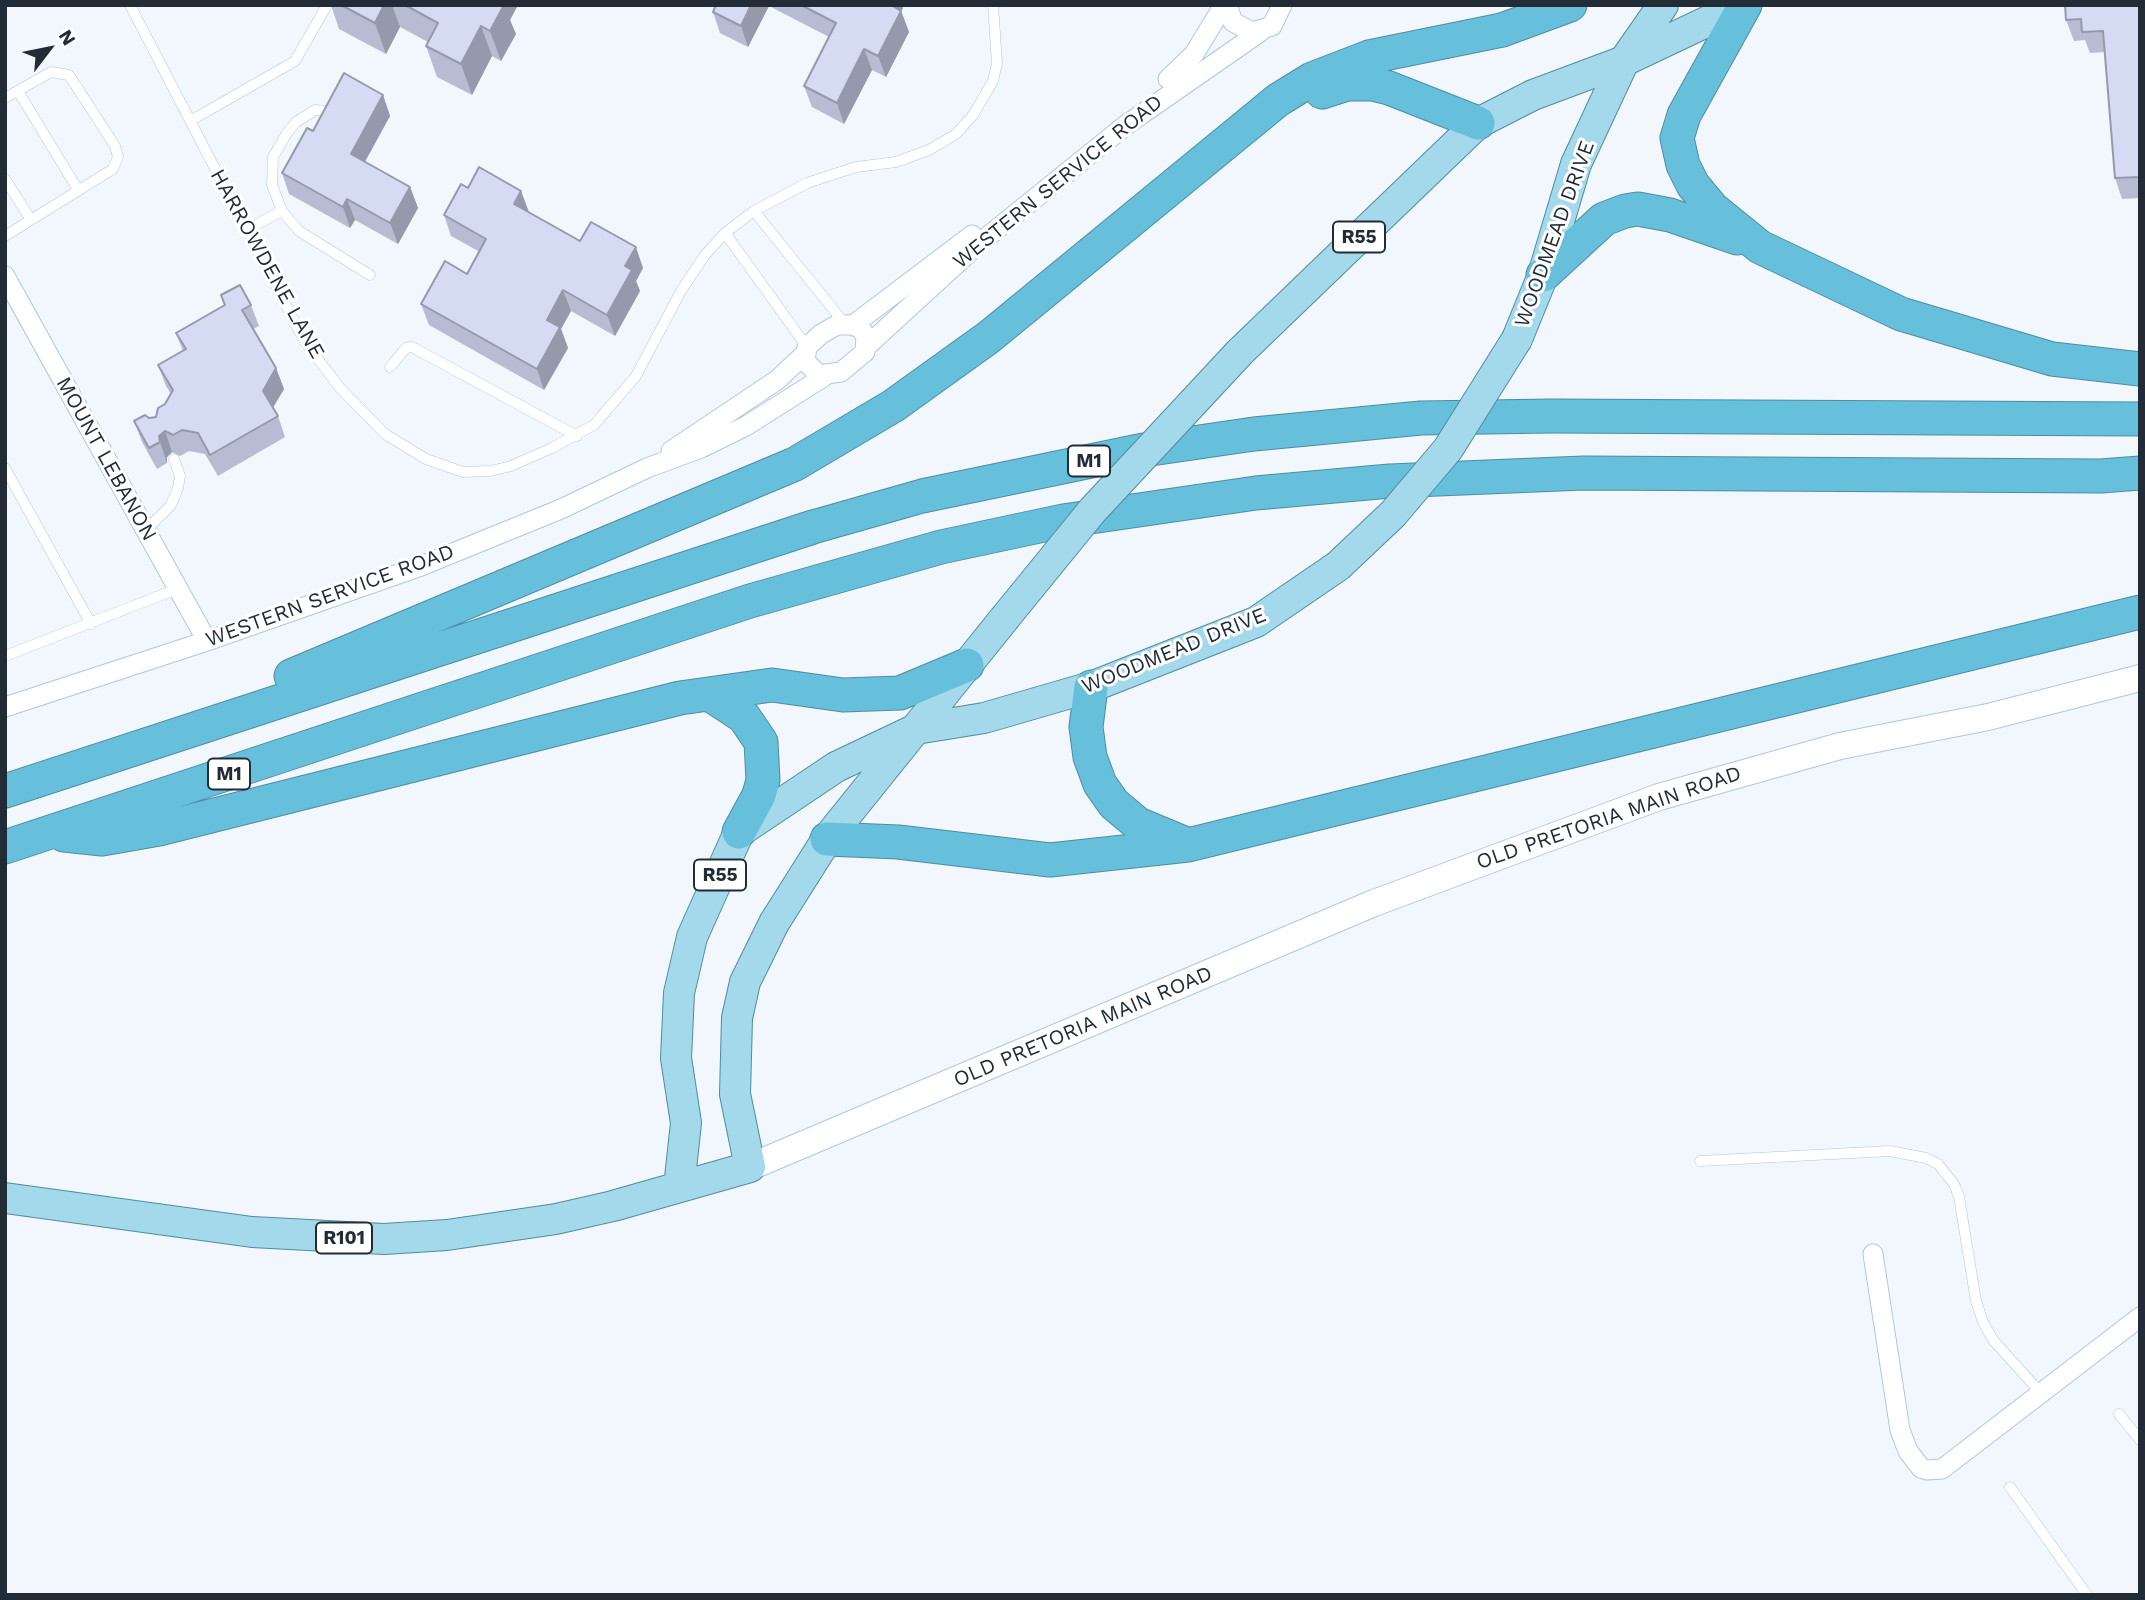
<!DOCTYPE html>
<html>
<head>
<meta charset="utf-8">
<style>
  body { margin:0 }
  #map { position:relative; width:2145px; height:1600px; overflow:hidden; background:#f1f7fd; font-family:"Work Sans",sans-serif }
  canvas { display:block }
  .frame { position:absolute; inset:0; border:7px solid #212c36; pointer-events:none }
  .north { position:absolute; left:14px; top:14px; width:70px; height:70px; -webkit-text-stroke:5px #fff; paint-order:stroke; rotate:58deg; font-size:19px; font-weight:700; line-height:28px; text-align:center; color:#212c36 }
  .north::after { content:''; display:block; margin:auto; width:24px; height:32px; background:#212c36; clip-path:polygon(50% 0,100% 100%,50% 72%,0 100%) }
</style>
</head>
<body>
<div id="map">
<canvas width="2145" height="1600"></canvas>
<div class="frame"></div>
<div class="north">N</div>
</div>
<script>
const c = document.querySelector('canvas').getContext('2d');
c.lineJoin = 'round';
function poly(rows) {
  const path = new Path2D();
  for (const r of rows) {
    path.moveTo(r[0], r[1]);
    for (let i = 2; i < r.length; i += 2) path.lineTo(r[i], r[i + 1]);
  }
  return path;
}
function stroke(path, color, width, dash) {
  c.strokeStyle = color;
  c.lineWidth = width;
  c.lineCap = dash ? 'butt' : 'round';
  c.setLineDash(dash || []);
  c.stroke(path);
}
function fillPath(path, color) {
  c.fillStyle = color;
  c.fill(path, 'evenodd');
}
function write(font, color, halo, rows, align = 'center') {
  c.font = font + ' "Work Sans",sans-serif';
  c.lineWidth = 6;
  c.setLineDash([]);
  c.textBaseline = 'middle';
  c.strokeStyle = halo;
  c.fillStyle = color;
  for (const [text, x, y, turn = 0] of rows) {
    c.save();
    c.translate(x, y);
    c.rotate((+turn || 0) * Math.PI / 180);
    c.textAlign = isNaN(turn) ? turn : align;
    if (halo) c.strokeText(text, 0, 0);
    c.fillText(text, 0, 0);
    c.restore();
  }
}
const service = poly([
  [130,5,305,342,340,388,385,434,426,459,463,472,491,471,511,466,552,448,594,425,636,376,681,291,705,255,725,233,754,211,807,183,856,167,896,162,929,150,956,134,973,115,993,81,997,63,993,5],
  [18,91,78,190],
  [5,98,51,72,69,75,115,146,118,157,113,169,5,236],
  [330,111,315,110,296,122,287,133,273,157,272,185,282,211,299,231,370,275],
  [190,121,295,61,327,5],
  [5,179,31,220],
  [754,211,845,324],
  [246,230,282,211],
  [725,233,807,347],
  [390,367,406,348,412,347,577,436],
  [5,468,91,624],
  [145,531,171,505,178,488,180,476,174,459],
  [5,656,177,589],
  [1700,1161,1890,1151,1926,1158,1938,1164,1954,1184,1959,1197,1976,1301,1983,1322,1993,1340,2041,1393],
  [2119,1414,2140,1440],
  [2010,1487,2087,1595]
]);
const minor = poly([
  [1227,5,1233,22,1252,32,1272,26,1282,5],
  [1168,79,1194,54,1224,5],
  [5,276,207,641],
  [837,325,853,325,861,329,866,337,865,352,841,372,819,375,805,361,807,347,821,334,837,325],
  [853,325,972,235],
  [867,346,976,246,1126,125,1260,32],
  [671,451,777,380,805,354],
  [5,707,207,641,421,566,561,509,647,468,701,448,746,426,825,376],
  [1873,1254,1900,1430,1908,1451,1921,1468,1927,1470,1942,1469,2140,1317]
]);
const secondary = poly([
  [750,1167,1374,903,1659,797,1840,746,1988,717,2140,678]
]);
const primary = poly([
  [1517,339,1543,275,1576,164,1624,61,1663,5],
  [1240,352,1478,123,1533,95,1624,61,1742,5],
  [679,1187,686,1123,676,1058,679,993,692,937,739,832,836,767,916,729,984,718,1091,687,1256,622,1338,566],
  [5,1198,252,1232,384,1239,447,1235,556,1219,613,1206,750,1167,735,1094,737,1018,745,982,774,923,827,839,1004,619]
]);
const motorway = poly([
  [1745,5,1684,115,1677,138,1683,165,1693,185,1712,208,1760,247,1901,314,2052,359,2140,369],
  [1322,92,1347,84,1373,84,1389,88,1478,123],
  [1543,275,1604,219,1625,211,1638,209,1670,215,1737,238],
  [291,676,795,464,893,406,989,337,1278,100,1312,79,1369,57,1502,30,1570,5],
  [1091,687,1086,727,1090,757,1100,784,1114,804,1138,824,1186,844],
  [709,694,744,717,761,742,763,780,759,795,739,832],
  [5,791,813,527,922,496,1144,450,1254,434,1421,418,1551,416,2140,419],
  [64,835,102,839,159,829,680,698,772,685,843,695,900,693,967,665],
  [827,839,898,842,1050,860,1188,845,2140,612],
  [5,847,750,601,941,547,1063,521,1256,493,1390,481,1584,473,2101,476,2140,473]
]);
stroke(service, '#adc8e3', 11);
stroke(minor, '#adc8e3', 21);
stroke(secondary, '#adc8e3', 28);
stroke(primary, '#4e8ca2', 32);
stroke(motorway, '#4e8ca2', 35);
stroke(service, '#fff', 10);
stroke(minor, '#fff', 19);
stroke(secondary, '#fff', 26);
stroke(primary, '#a3d9ea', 30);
stroke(motorway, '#66c0dc', 33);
const primaryBridge = poly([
  [1338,566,1393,514,1448,449,1517,339],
  [1004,619,1092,511,1240,352]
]);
stroke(primaryBridge, '#4e8ca2', 32, []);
stroke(primaryBridge, '#a3d9ea', 30);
fillPath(poly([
  [331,5,518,5,510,20,516,34,501,61,492,56,472,95,437,77,426,46,428,42,400,27,386,54,339,29],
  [716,5,901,5,903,8,901,11,909,32,886,77,872,70,844,124,812,107,804,86,829,37,769,6,748,47,720,33,713,12],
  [2140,5,2140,198,2122,199,2115,178,2105,52,2090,53,2085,40,2074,41,2066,20],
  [383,95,390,116,365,162,410,187,418,208,398,244,355,220,350,228,289,194,282,173,313,131],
  [521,191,528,212,580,241,643,268,636,281,640,291,615,336,571,311,561,329,568,348,544,390,429,325,421,304,467,274,480,252,451,236,444,215],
  [221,295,251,305,259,326,253,329,276,368,284,389,273,408,278,416,285,437,218,476,205,454,189,451,180,456,172,452,167,457,167,463,157,469,142,442,134,421,156,417,165,404,171,394,166,386,158,365,183,351,176,333,224,305]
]), '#b8bcd2');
fillPath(poly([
  [384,5,392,5,400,27,386,54,375,23],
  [497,5,518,5,510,20,516,34,501,61,490,31],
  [751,5,769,6,748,47,741,26],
  [888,5,901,5,903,8,901,11,909,32,886,77,878,56],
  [481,26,492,56,472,95,461,64],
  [864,49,872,70,844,124,837,103],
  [383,95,390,116,358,174,351,154],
  [410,187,418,208,398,244,390,223],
  [521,191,529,212,522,225,514,204],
  [347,199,355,220,350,228,343,207],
  [636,247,643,268,636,281,640,291,615,336,607,315,625,266],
  [563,290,571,311,561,329,568,348,544,390,537,369,547,320],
  [276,368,284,389,270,412,263,391],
  [165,431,172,452,167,457,167,463,160,442,159,436]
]), '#9699ab');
const building = poly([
  [341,5,384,5,375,23,341,5],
  [405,5,504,5,490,31,481,26,461,64,426,46,438,23,405,5],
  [716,5,751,5,741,26,713,12,716,5],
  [801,5,891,5,901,11,878,56,864,49,837,103,804,86,836,23,801,5],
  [2065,5,2140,5,2140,177,2115,178,2103,31,2082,32,2081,19,2066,20,2065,5],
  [344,73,383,95,351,154,410,187,390,223,347,199,343,207,282,173,307,128,313,131,344,73],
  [479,167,521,191,514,204,580,241,591,222,636,247,625,266,632,270,607,315,563,290,547,320,560,327,537,369,421,304,445,261,467,274,486,239,444,215,461,184,468,188,479,167],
  [240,285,251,305,242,310,276,368,263,391,278,416,210,455,198,433,182,430,173,435,165,431,159,436,160,442,149,448,134,421,145,415,149,418,156,417,158,408,165,404,173,390,158,365,186,349,176,333,225,305,221,295,240,285]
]);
fillPath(building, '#d6dbf4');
stroke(building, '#9699ab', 2);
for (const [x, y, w] of [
  [1359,237,52],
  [1089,461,42],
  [229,774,42],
  [720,875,52],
  [344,1238,56]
]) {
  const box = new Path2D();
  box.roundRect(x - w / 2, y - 15.5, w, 31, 5);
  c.fillStyle = '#fff';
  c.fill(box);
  stroke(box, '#212c36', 2);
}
write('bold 19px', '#212c36', null, [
  ["R55",1359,237],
  ["M1",1089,461],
  ["M1",229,774],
  ["R55",720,875],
  ["R101",344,1238]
]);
write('21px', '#212c36', '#fff', [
  ["WESTERN SERVICE ROAD",1058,182,-39],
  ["WOODMEAD DRIVE",1555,234,-70],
  ["HARROWDENE LANE",267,264,61],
  ["MOUNT LEBANON",106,459,61],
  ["WESTERN SERVICE ROAD",330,596,-20],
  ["WOODMEAD DRIVE",1174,651,-22],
  ["OLD PRETORIA MAIN ROAD",1609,818,-19],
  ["OLD PRETORIA MAIN ROAD",1083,1027,-23]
]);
</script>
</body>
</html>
